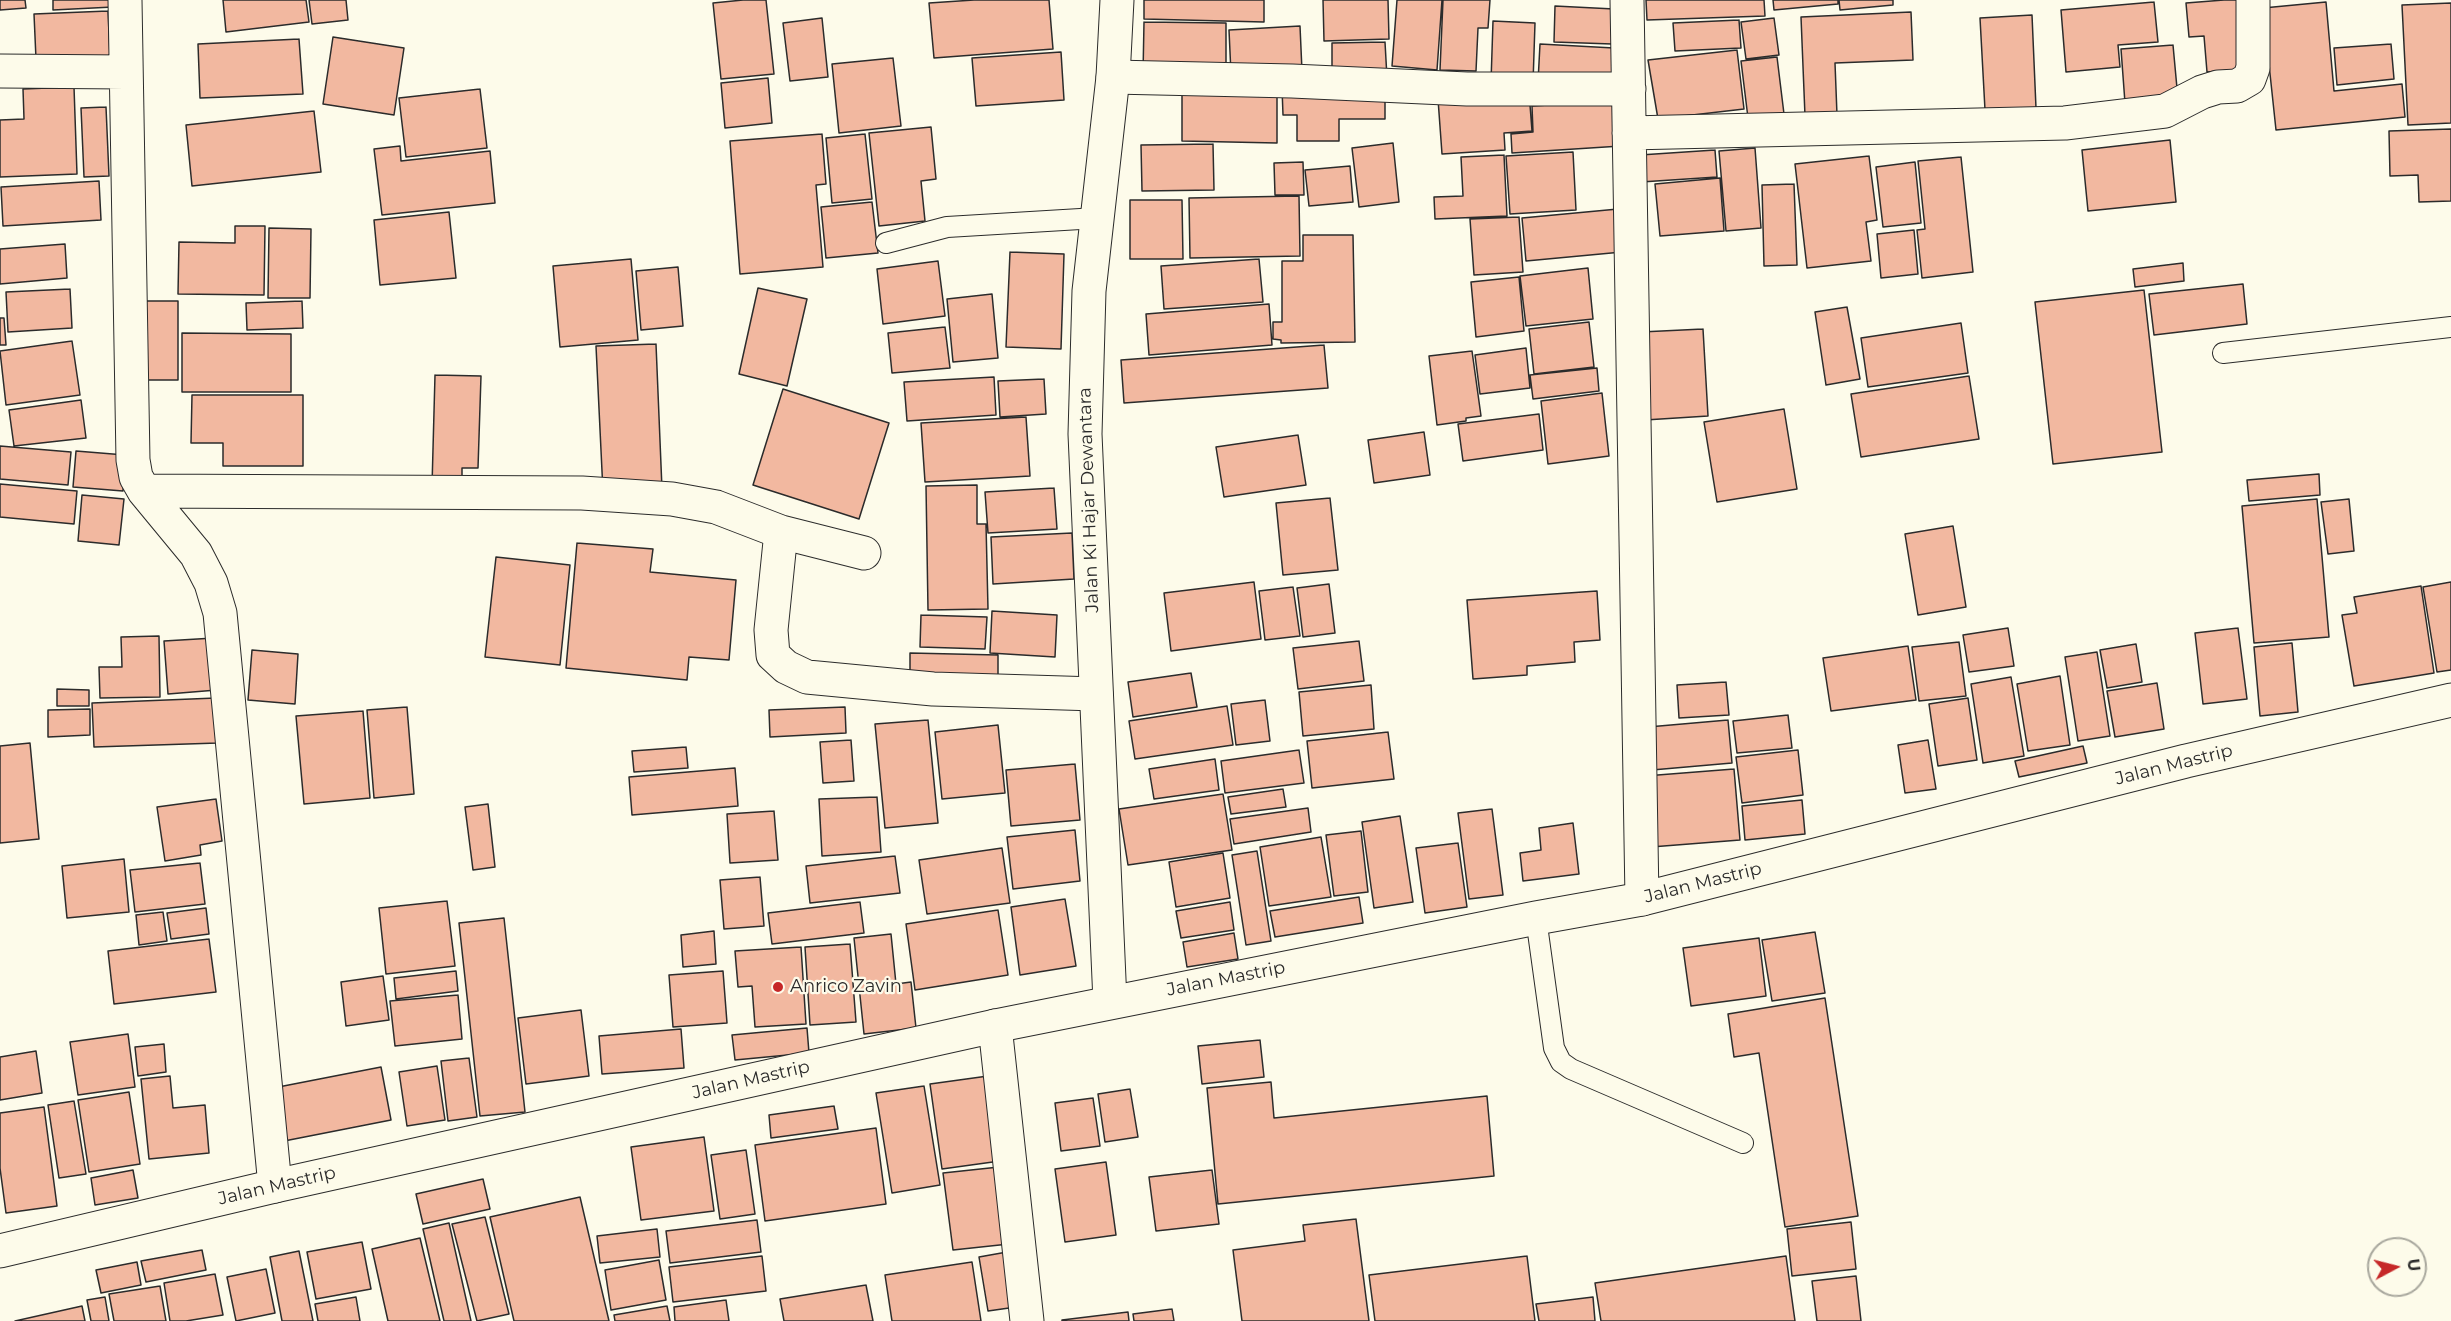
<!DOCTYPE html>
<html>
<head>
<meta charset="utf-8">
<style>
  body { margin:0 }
  #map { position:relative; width:2451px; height:1321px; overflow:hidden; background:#fdfbea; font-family:Montserrat,sans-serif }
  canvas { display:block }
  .north { position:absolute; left:2367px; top:1237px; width:60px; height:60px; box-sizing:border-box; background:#fdfbea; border:2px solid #a9a89e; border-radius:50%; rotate:83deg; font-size:16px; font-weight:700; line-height:24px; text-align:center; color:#2b2b2b }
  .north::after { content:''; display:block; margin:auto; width:21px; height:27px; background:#c62828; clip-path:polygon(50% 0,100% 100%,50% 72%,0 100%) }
</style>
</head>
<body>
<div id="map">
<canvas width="2451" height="1321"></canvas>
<div class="north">U</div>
</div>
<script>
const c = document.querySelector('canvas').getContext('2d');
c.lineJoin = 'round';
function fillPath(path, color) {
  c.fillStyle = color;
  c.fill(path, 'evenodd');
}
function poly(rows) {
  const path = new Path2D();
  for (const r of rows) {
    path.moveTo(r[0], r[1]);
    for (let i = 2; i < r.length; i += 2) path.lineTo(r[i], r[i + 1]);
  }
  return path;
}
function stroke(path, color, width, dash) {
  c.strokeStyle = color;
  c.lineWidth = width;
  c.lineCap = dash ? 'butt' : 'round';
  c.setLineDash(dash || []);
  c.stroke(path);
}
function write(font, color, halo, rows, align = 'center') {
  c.font = font + ' Montserrat,sans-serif';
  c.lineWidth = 4.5;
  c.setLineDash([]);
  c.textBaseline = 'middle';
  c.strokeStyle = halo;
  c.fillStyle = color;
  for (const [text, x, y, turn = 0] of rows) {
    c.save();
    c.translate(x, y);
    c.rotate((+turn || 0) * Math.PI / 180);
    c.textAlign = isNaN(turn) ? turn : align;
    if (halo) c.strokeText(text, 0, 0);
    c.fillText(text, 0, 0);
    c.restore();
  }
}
const building = poly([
  [0,0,25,0,26,8,0,10,0,0],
  [53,0,112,0,113,7,53,10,53,0],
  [223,0,306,0,309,22,226,32,223,0],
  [309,0,346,0,348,20,312,24,309,0],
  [743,0,766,0,774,74,721,79,713,3,743,0],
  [974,0,1049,0,1053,49,934,58,929,3,974,0],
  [1144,0,1264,0,1264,22,1144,19,1144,0],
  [1323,0,1388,0,1389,39,1324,41,1323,0],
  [1397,0,1442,0,1437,70,1392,66,1397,0],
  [1443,0,1490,0,1488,28,1478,28,1476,71,1440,70,1443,0],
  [1646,0,1764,0,1765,16,1647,20,1646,0],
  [1773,0,1838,0,1838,4,1774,10,1773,0],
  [1839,0,1893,0,1893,5,1840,10,1839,0],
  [2224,0,2240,0,2245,69,2207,72,2204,36,2189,37,2186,3,2224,0],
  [2154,2,2158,42,2118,45,2120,67,2066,72,2061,10,2154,2],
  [2326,2,2334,91,2402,84,2405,117,2276,130,2263,8,2326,2],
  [2451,3,2451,123,2408,125,2402,5,2451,3],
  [1555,6,1614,9,1612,44,1554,42,1555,6],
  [108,11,110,56,36,59,34,14,108,11],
  [1911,12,1913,60,1835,63,1837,115,1805,116,1801,17,1911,12],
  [2032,15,2036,108,1985,110,1980,18,2032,15],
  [822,18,828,77,790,81,783,23,822,18],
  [1774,18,1779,55,1746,59,1741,22,1774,18],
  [1739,20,1741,48,1675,51,1673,23,1739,20],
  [1493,21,1535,23,1533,83,1491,82,1493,21],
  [1144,22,1226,23,1226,74,1143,74,1144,22],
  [1300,26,1302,71,1231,74,1229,30,1300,26],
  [333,37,404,48,394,115,323,104,333,37],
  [299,39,303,94,200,98,198,44,299,39],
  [1385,42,1387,78,1332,79,1332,43,1385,42],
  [1540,44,1614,48,1613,86,1538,82,1540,44],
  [2391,44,2394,79,2337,85,2334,48,2391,44],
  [2173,45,2178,99,2125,103,2121,49,2173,45],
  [1737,50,1744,109,1658,119,1648,60,1737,50],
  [1061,52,1064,100,976,106,972,58,1061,52],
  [1777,57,1784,114,1748,118,1741,61,1777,57],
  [893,58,901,126,839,133,832,64,893,58],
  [768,78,772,123,725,128,721,83,768,78],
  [1182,84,1277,85,1277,143,1182,141,1182,84],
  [74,87,77,174,0,177,0,120,24,119,23,89,74,87],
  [1282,88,1385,88,1385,119,1339,119,1339,141,1297,141,1297,115,1283,115,1282,88],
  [480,89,487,148,406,157,399,98,480,89],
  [1529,92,1532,131,1504,133,1505,150,1442,154,1438,99,1529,92],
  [1617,101,1621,146,1512,153,1511,134,1533,132,1532,106,1617,101],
  [106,107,109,176,84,177,81,108,106,107],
  [314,111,321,172,192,186,186,125,314,111],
  [931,127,936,179,921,181,925,221,879,226,869,133,931,127],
  [2451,129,2451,201,2419,202,2418,175,2390,176,2389,131,2451,129],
  [822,134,826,184,816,185,823,267,740,274,730,141,822,134],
  [865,134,872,199,832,203,826,138,865,134],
  [2170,140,2176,202,2088,211,2082,150,2170,140],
  [1393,143,1399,202,1359,207,1352,148,1393,143],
  [1213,144,1214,190,1142,191,1141,145,1213,144],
  [400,146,401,161,490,151,495,203,382,215,374,149,400,146],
  [1755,148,1761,228,1726,231,1719,151,1755,148],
  [1715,150,1717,177,1641,182,1640,155,1715,150],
  [1573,152,1576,210,1510,214,1506,156,1573,152],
  [1504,155,1507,216,1435,219,1434,197,1463,196,1461,157,1504,155],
  [1869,156,1877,220,1866,222,1871,261,1807,268,1795,164,1869,156],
  [1961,157,1973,272,1922,278,1917,230,1925,229,1918,161,1961,157],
  [1303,162,1304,195,1275,195,1274,163,1303,162],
  [1915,162,1921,223,1883,227,1876,167,1915,162],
  [1350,166,1353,202,1309,206,1305,170,1350,166],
  [1720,178,1724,231,1660,236,1655,184,1720,178],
  [99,181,101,220,3,226,1,187,99,181],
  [1794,184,1797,265,1764,266,1762,185,1794,184],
  [1299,196,1300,256,1190,258,1189,198,1299,196],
  [1130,200,1182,200,1183,259,1130,259,1130,200],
  [872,202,878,253,826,258,821,207,872,202],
  [1618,209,1622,252,1526,261,1522,218,1618,209],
  [449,212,456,278,380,285,374,220,449,212],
  [1519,217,1523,272,1474,275,1470,219,1519,217],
  [235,226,265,226,264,295,178,294,179,242,235,243,235,226],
  [269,228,311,229,310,298,268,298,269,228],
  [1914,230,1918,274,1881,278,1877,234,1914,230],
  [1303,235,1353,235,1355,342,1281,343,1281,340,1273,339,1273,322,1282,322,1282,261,1303,261,1303,235],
  [65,244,67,278,0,284,0,249,65,244],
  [1010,252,1064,254,1061,349,1006,347,1010,252],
  [631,259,638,340,560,347,553,266,631,259],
  [1259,259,1263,302,1164,309,1161,266,1259,259],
  [938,261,945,316,883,324,877,269,938,261],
  [2183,263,2184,281,2135,287,2133,269,2183,263],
  [678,267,683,326,641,330,636,271,678,267],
  [1588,268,1593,319,1526,326,1520,276,1588,268],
  [1519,277,1524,331,1476,337,1471,282,1519,277],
  [2243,284,2247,324,2154,335,2149,294,2243,284],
  [758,288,807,299,787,386,739,374,758,288],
  [70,289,72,328,8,332,6,292,70,289],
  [2144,290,2162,452,2053,464,2035,302,2144,290],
  [992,294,998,358,953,362,947,299,992,294],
  [145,301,178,301,178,380,146,380,145,301],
  [302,301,303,328,247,330,246,303,302,301],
  [1269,304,1272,345,1149,355,1146,314,1269,304],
  [1847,307,1860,379,1826,385,1815,312,1847,307],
  [0,318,4,318,6,345,0,345,0,318],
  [1589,322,1594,367,1534,374,1529,329,1589,322],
  [1961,323,1968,373,1868,387,1861,338,1961,323],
  [945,327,950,368,892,373,888,333,945,327],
  [1703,329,1708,416,1645,420,1641,332,1703,329],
  [182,333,291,334,291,392,182,392,182,333],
  [72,341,80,395,6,405,0,351,72,341],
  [656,344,662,489,603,492,596,346,656,344],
  [1324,345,1328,388,1124,403,1121,360,1324,345],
  [1526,348,1530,388,1480,394,1475,355,1526,348],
  [1472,351,1481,416,1466,418,1466,421,1437,425,1429,356,1472,351],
  [1597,368,1599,391,1533,399,1530,375,1597,368],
  [435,375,481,376,478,468,462,468,462,487,432,486,435,375],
  [1969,376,1979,439,1861,457,1851,394,1969,376],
  [994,377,996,415,907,421,904,382,994,377],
  [1044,379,1046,414,1000,417,998,381,1044,379],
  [783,389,889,423,859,519,753,485,783,389],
  [1602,393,1609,456,1548,464,1541,401,1602,393],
  [192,395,303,395,303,466,223,466,223,443,191,443,192,395],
  [81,400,86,438,14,446,9,410,81,400],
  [1784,409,1797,489,1717,502,1704,422,1784,409],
  [1539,414,1543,450,1463,461,1458,424,1539,414],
  [1026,417,1030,476,925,482,921,423,1026,417],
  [1424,432,1430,475,1374,483,1368,440,1424,432],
  [1298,435,1306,485,1224,497,1216,447,1298,435],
  [0,446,71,452,68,485,0,479,0,446],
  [76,451,125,455,123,491,73,487,76,451],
  [2319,474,2320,495,2249,501,2247,480,2319,474],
  [0,484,77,491,74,524,0,517,0,484],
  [977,485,977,524,986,524,988,609,928,610,926,486,977,485],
  [1054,488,1057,529,988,533,985,492,1054,488],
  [82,495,124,499,119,545,78,541,82,495],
  [1330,498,1338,570,1283,575,1276,503,1330,498],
  [2317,499,2329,637,2254,643,2242,506,2317,499],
  [2349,499,2354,551,2328,554,2321,502,2349,499],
  [1953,526,1966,607,1918,615,1905,534,1953,526],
  [1072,533,1074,579,993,584,991,537,1072,533],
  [577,543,653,549,650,572,736,580,729,660,689,657,687,680,566,668,577,543],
  [496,557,570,565,560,665,485,657,496,557],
  [1254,582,1261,639,1171,651,1164,593,1254,582],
  [2451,582,2451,670,2437,672,2423,587,2451,582],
  [1329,584,1335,633,1303,637,1297,588,1329,584],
  [2421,586,2434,673,2354,686,2342,615,2357,613,2354,597,2421,586],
  [1293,587,1300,636,1265,640,1259,591,1293,587],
  [1597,591,1600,640,1574,642,1575,662,1527,666,1527,675,1473,679,1467,600,1597,591],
  [992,611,1057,615,1055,657,990,653,992,611],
  [921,615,987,617,985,649,920,647,921,615],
  [2008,628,2014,666,1969,672,1963,635,2008,628],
  [2238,628,2247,699,2203,704,2195,633,2238,628],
  [159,636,160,697,100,698,99,667,122,667,121,637,159,636],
  [214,638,217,690,168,694,164,641,214,638],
  [1359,641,1364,681,1298,689,1293,648,1359,641],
  [1959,642,1966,696,1919,701,1912,647,1959,642],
  [2292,643,2298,712,2260,716,2254,647,2292,643],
  [2136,644,2142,682,2107,688,2100,650,2136,644],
  [1908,646,1916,700,1831,711,1823,658,1908,646],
  [252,650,298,654,295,704,248,700,252,650],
  [2097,652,2110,736,2078,741,2065,657,2097,652],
  [910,653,998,655,998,685,910,683,910,653],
  [1191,673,1197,707,1133,717,1128,682,1191,673],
  [2060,676,2070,745,2028,751,2017,684,2060,676],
  [2011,677,2024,756,1983,763,1971,684,2011,677],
  [1726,682,1729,715,1679,718,1677,685,1726,682],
  [2157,683,2164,729,2115,737,2107,691,2157,683],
  [1371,685,1374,729,1303,736,1299,692,1371,685],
  [57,689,89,690,89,706,57,706,57,689],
  [216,698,218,743,94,747,92,703,216,698],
  [1968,698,1977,760,1938,766,1929,704,1968,698],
  [1265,700,1270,741,1236,745,1231,704,1265,700],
  [1227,706,1233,745,1135,759,1129,721,1227,706],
  [407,707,414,794,374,798,367,710,407,707],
  [845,707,846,733,770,737,769,710,845,707],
  [90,709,90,735,48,737,48,710,90,709],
  [363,711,370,798,304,804,296,716,363,711],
  [1788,715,1792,748,1737,753,1733,721,1788,715],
  [928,720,938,823,885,828,875,724,928,720],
  [1728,720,1732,763,1652,770,1648,727,1728,720],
  [998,725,1005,793,942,799,935,732,998,725],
  [1388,732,1394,779,1312,788,1307,741,1388,732],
  [851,740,854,781,823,783,820,742,851,740],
  [1928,740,1936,789,1905,793,1898,745,1928,740],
  [30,743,39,839,0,843,0,746,30,743],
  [2083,746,2087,763,2019,777,2015,761,2083,746],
  [686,747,688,768,634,772,632,751,686,747],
  [1299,750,1304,783,1225,793,1221,761,1299,750],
  [1798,750,1803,795,1742,803,1736,757,1798,750],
  [1215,759,1219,790,1154,799,1149,769,1215,759],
  [1075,764,1080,820,1011,826,1006,770,1075,764],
  [735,768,738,806,632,815,629,777,735,768],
  [1734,769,1740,840,1651,847,1645,776,1734,769],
  [1283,789,1286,807,1231,814,1228,797,1283,789],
  [1223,794,1232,850,1128,865,1119,809,1223,794],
  [877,797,881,852,822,856,819,799,877,797],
  [216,799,222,841,200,845,201,855,165,861,157,807,216,799],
  [1802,800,1805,834,1745,840,1742,806,1802,800],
  [488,804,495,867,473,870,465,807,488,804],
  [1308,808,1311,832,1234,844,1230,819,1308,808],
  [1492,809,1503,895,1469,899,1458,813,1492,809],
  [774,811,778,860,730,863,727,814,774,811],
  [1400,816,1413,902,1374,908,1362,822,1400,816],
  [1573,823,1579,874,1523,881,1520,853,1541,850,1539,828,1573,823],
  [1075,830,1080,881,1013,889,1007,837,1075,830],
  [1361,831,1368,892,1334,896,1326,835,1361,831],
  [1321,837,1331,897,1269,906,1260,847,1321,837],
  [1458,843,1467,907,1425,913,1416,848,1458,843],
  [1002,848,1010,903,927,914,919,860,1002,848],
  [1257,851,1271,941,1246,945,1232,855,1257,851],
  [1223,853,1230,898,1176,907,1169,862,1223,853],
  [895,856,900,893,810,903,806,866,895,856],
  [124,859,129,912,67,918,62,866,124,859],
  [200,863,205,904,135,912,130,870,200,863],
  [760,877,764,926,724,929,720,880,760,877],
  [1359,897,1363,923,1275,937,1270,911,1359,897],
  [1065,899,1076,966,1020,975,1011,907,1065,899],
  [447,901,455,966,386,974,379,908,447,901],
  [860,902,864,933,772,944,768,913,860,902],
  [1230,902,1234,930,1181,938,1176,911,1230,902],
  [206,908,209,934,171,939,167,913,206,908],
  [998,910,1008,975,915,990,906,924,998,910],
  [163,912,167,941,139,945,136,915,163,912],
  [504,918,525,1112,480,1116,459,923,504,918],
  [714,931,716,964,683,967,681,935,714,931],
  [1815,932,1825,993,1772,1001,1762,940,1815,932],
  [1234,933,1238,959,1187,967,1183,942,1234,933],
  [891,934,896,984,911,982,916,1028,864,1034,854,938,891,934],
  [1759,938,1766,996,1691,1006,1683,948,1759,938],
  [209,939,216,992,114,1004,108,951,209,939],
  [850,944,856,1022,810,1025,805,947,850,944],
  [801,947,806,1024,755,1027,752,986,738,987,735,951,801,947],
  [456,971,458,991,396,999,394,978,456,971],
  [723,971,727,1023,673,1027,669,975,723,971],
  [383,976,389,1020,346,1026,341,982,383,976],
  [458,995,462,1039,395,1046,390,1001,458,995],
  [1825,998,1858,1216,1785,1227,1759,1053,1734,1057,1728,1014,1825,998],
  [581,1010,589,1076,526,1084,518,1018,581,1010],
  [807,1028,809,1053,735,1060,732,1035,807,1028],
  [681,1029,684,1068,602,1074,599,1036,681,1029],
  [128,1034,135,1087,78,1095,70,1042,128,1034],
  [1260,1040,1264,1077,1202,1084,1198,1046,1260,1040],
  [164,1044,166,1072,138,1076,135,1047,164,1044],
  [36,1051,42,1093,0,1100,0,1057,36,1051],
  [469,1058,477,1117,448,1121,441,1061,469,1058],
  [437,1066,445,1120,407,1126,399,1072,437,1066],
  [381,1067,391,1120,274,1143,263,1090,381,1067],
  [170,1076,173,1108,205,1105,209,1153,149,1159,141,1079,170,1076],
  [988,1076,1000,1161,942,1169,930,1084,988,1076],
  [1271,1082,1274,1118,1487,1096,1494,1176,1218,1204,1207,1088,1271,1082],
  [924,1086,940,1185,892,1193,876,1093,924,1086],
  [1130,1089,1138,1137,1105,1142,1098,1094,1130,1089],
  [129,1092,140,1164,89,1172,78,1100,129,1092],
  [1093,1098,1100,1146,1061,1151,1055,1103,1093,1098],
  [74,1101,86,1174,59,1178,48,1105,74,1101],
  [834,1106,838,1129,771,1138,769,1115,834,1106],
  [44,1107,57,1206,6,1213,0,1168,0,1113,44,1107],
  [876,1128,886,1204,765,1221,755,1145,876,1128],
  [704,1137,714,1211,641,1220,631,1147,704,1137],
  [746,1150,755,1214,720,1219,711,1155,746,1150],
  [1106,1162,1116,1235,1065,1242,1055,1169,1106,1162],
  [999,1167,1009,1244,953,1250,943,1173,999,1167],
  [133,1170,138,1198,95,1205,91,1178,133,1170],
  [1212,1170,1219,1224,1156,1231,1149,1177,1212,1170],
  [483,1179,490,1209,423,1224,416,1194,483,1179],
  [580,1197,609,1321,514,1321,490,1217,580,1197],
  [485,1217,509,1314,477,1321,452,1224,485,1217],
  [1356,1219,1369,1321,1242,1321,1233,1250,1305,1241,1303,1225,1356,1219],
  [757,1220,761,1252,670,1263,666,1231,757,1220],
  [1851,1222,1856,1269,1792,1276,1787,1229,1851,1222],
  [449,1223,471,1321,444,1321,423,1229,449,1223],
  [657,1229,660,1257,600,1263,597,1236,657,1229],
  [420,1238,440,1321,388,1321,372,1249,420,1238],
  [362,1242,371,1289,316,1299,307,1252,362,1242],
  [202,1250,206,1270,146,1282,141,1261,202,1250],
  [299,1251,313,1321,282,1321,270,1257,299,1251],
  [1007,1252,1016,1307,988,1311,979,1257,1007,1252],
  [762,1256,766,1291,673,1302,669,1267,762,1256],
  [1527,1256,1535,1321,1375,1321,1369,1275,1527,1256],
  [1786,1256,1795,1321,1601,1321,1595,1283,1786,1256],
  [659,1260,666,1300,611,1310,605,1270,659,1260],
  [137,1262,141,1285,101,1293,96,1270,137,1262],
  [972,1262,981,1321,892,1321,885,1275,972,1262],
  [266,1269,275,1313,236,1321,227,1277,266,1269],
  [215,1274,223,1315,186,1321,170,1321,164,1283,215,1274],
  [1856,1276,1861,1321,1817,1321,1812,1281,1856,1276],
  [866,1285,873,1321,784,1321,780,1299,866,1285],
  [160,1286,166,1321,114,1321,109,1294,160,1286],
  [105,1297,109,1321,91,1321,87,1300,105,1297],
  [356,1297,360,1321,318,1321,315,1304,356,1297],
  [1593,1297,1595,1321,1539,1321,1536,1304,1593,1297],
  [726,1300,729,1321,675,1321,674,1307,726,1300],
  [82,1306,85,1321,15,1321,82,1306],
  [667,1306,670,1321,615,1321,614,1315,667,1306],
  [1172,1309,1174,1321,1134,1321,1133,1314,1172,1309],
  [1128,1312,1129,1321,1062,1321,1062,1320,1128,1312]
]);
fillPath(building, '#f2b8a0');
stroke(building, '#2b2b2b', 1.5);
const service = poly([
  [886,243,947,227,1097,218],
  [2223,353,2451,327],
  [1536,918,1554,1048,1561,1062,1571,1069,1743,1143]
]);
const minor = poly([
  [125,0,133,460,136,477,144,491,196,554,211,583,220,613,275,1186],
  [1627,0,1642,899],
  [0,71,126,72],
  [1113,77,1292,81,1467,89,1629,89],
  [1629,133,2065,123,2165,111,2202,92,2218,87,2237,86,2249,79,2253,68,2253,0],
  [144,491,582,493,672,499,716,507,781,532,864,553],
  [781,532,771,630,773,655,786,667,807,677,933,689,1096,694],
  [995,1026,1027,1321]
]);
const tertiary = poly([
  [1110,1002,1085,434,1089,291,1113,77,1117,0]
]);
const secondary = poly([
  [0,1251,275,1186,995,1026,1536,918,1642,899,2186,761,2451,700]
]);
stroke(service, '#2b2b2b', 22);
stroke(minor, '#2b2b2b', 35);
stroke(tertiary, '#2b2b2b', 35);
stroke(secondary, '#2b2b2b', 35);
stroke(service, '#fdfbea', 20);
stroke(minor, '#fdfbea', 33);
stroke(tertiary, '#fdfbea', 33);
stroke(secondary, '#fdfbea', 33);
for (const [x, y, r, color] of [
  [778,987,6,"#c62828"]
]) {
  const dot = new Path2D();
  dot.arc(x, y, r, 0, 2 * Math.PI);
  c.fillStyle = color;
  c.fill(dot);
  stroke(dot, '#fdfbea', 2);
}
write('18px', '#2b2b2b', '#fdfbea', [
  ["Jalan Ki Hajar Dewantara",1089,500,-92],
  ["Jalan Mastrip",2174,765,-14],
  ["Jalan Mastrip",1703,883,-14],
  ["Jalan Mastrip",1226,979,-11],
  ["Jalan Mastrip",751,1080,-13],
  ["Jalan Mastrip",277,1186,-13]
]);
write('18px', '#2b2b2b', '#fdfbea', [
  ["Anrico Zavin",790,987]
], 'left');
</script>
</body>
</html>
